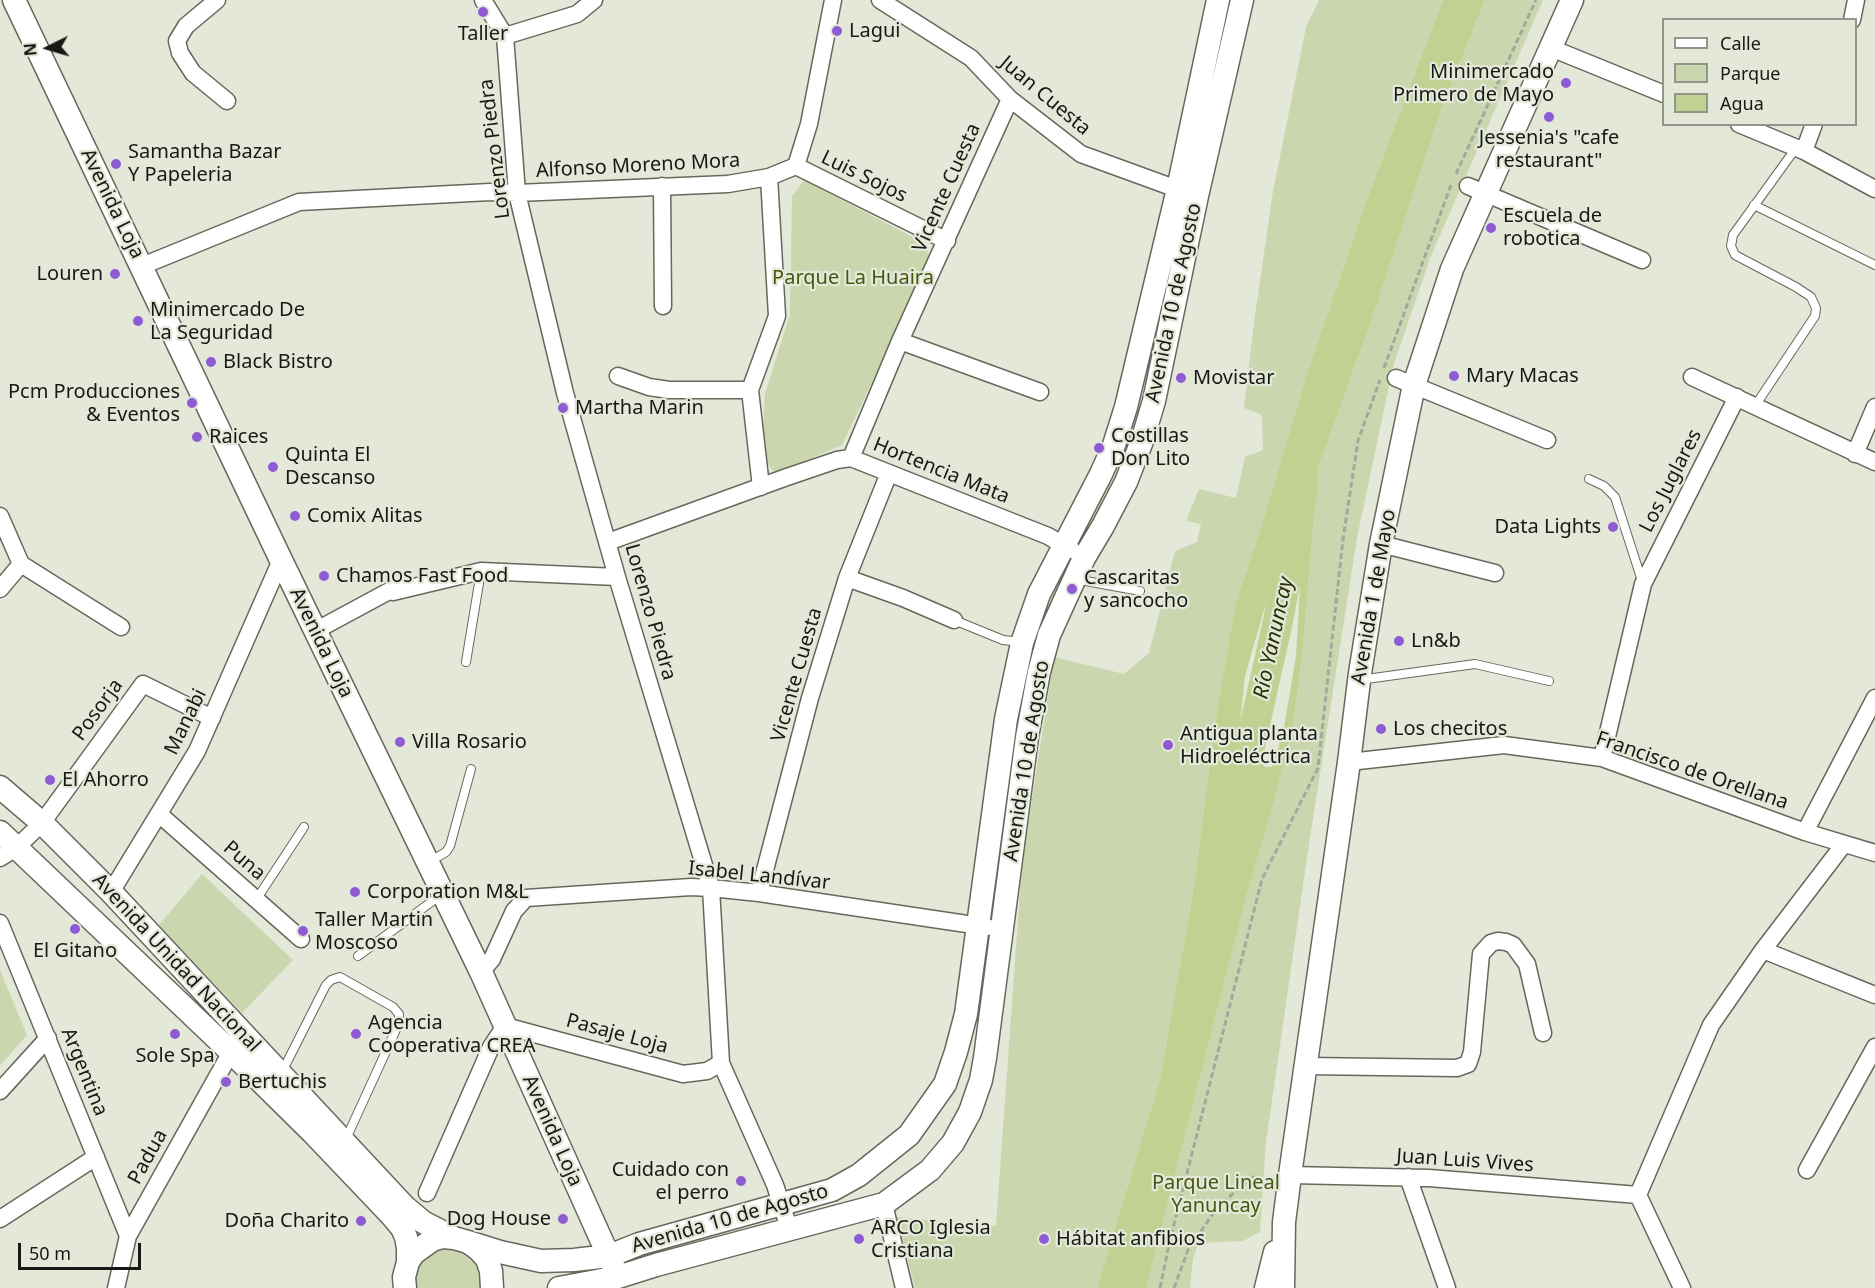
<!DOCTYPE html>
<html>
<head>
<meta charset="utf-8">
<style>
  body { margin:0 }
  #map { position:relative; width:1875px; height:1288px; overflow:hidden; background:#e3e8d9; font-family:"Noto Sans",sans-serif }
  canvas { display:block }
  .legend { position:absolute; left:1662px; top:18px; width:195px; height:108px; box-sizing:border-box; background:#e3e8d9; border:2px solid #91958a; margin:0; padding:8px 10px; list-style:none; font-size:18px; color:#171914 }
  .legend li { display:flex; align-items:center; gap:12px; height:30px }
  .legend b { width:30px; border:2px solid #91958a }
  .north { position:absolute; left:18px; top:18px; width:60px; height:60px; -webkit-text-stroke:4px #e3e8d9; paint-order:stroke; rotate:265deg; font-size:16px; font-weight:700; line-height:24px; text-align:center; color:#171914 }
  .north::after { content:''; display:block; margin:auto; width:21px; height:27px; background:#171914; clip-path:polygon(50% 0,100% 100%,50% 72%,0 100%) }
  .scale { position:absolute; left:18px; top:1243px; width:123px; height:27px; box-sizing:border-box; border:3px solid #171914; border-top:0; padding-left:8px; font-size:18px; line-height:21px; white-space:nowrap; color:#171914; -webkit-text-stroke:4px #e3e8d9; paint-order:stroke }
</style>
</head>
<body>
<div id="map">
<canvas width="1875" height="1288"></canvas>
<ul class="legend">
<li><b style="height:8px;background:#fff"></b>Calle</li>
<li><b style="height:16px;background:#cbd6af"></b>Parque</li>
<li><b style="height:16px;background:#c0d192"></b>Agua</li>
</ul>
<div class="north">N</div>
<div class="scale">50 m</div>
</div>
<script>
const c = document.querySelector('canvas').getContext('2d');
c.lineJoin = 'round';
function fillPath(path, color) {
  c.fillStyle = color;
  c.fill(path, 'evenodd');
}
function poly(rows) {
  const path = new Path2D();
  for (const r of rows) {
    path.moveTo(r[0], r[1]);
    for (let i = 2; i < r.length; i += 2) path.lineTo(r[i], r[i + 1]);
  }
  return path;
}
function stroke(path, color, width, dash) {
  c.strokeStyle = color;
  c.lineWidth = width;
  c.lineCap = dash ? 'butt' : 'round';
  c.setLineDash(dash || []);
  c.stroke(path);
}
function write(font, color, halo, rows, align = 'center') {
  c.font = font + ' "Noto Sans",sans-serif';
  c.lineWidth = 4.5;
  c.setLineDash([]);
  c.textBaseline = 'middle';
  c.strokeStyle = halo;
  c.fillStyle = color;
  for (const [text, x, y, turn = 0] of rows) {
    c.save();
    c.translate(x, y);
    c.rotate((+turn || 0) * Math.PI / 180);
    c.textAlign = isNaN(turn) ? turn : align;
    if (halo) c.strokeText(text, 0, 0);
    c.fillText(text, 0, 0);
    c.restore();
  }
}
fillPath(poly([
  [1319,0,1443,0,1364,207,1308,371,1258,537,1235,605,1217,711,1193,892,1160,1079,1097,1288,915,1288,897,1217,996,1226,1022,864,1054,657,1124,674,1149,653,1175,551,1197,542,1201,524,1186,521,1199,489,1236,498,1245,457,1263,450,1262,415,1244,408,1254,322,1273,191,1306,27],
  [1485,0,1543,0,1430,258,1393,367,1357,538,1309,844,1266,1142,1260,1232,1243,1241,1199,1243,1193,1258,1190,1288,1146,1288,1245,901,1275,798,1293,726,1303,647,1318,468,1373,316,1441,110],
  [804,180,926,244,929,263,842,445,786,469,773,471,767,463,763,427,765,394,790,314,792,196],
  [202,874,293,960,242,1013,159,925],
  [0,970,27,1035,0,1065],
  [448,1244,480,1260,486,1288,412,1288,412,1274,425,1253]
]), '#cbd6af');
fillPath(poly([
  [1443,0,1485,0,1441,110,1373,316,1318,468,1303,647,1293,726,1275,798,1245,901,1146,1288,1097,1288,1160,1079,1193,892,1217,711,1235,605,1258,537,1308,371,1364,207],
  [1290,519,1294,521,1300,550,1300,585,1296,656,1284,727,1274,764,1271,767,1265,767,1243,744,1239,739,1239,734,1245,676]
]), '#c0d192');
stroke(poly([
  [1240,791,1278,621,1303,488]
]), '#c0d192', 30);
const lane = poly([
  [1754,205,1875,265],
  [1755,406,1815,316,1816,308,1811,297,1796,287,1735,255,1731,246,1733,235,1796,148],
  [1589,479,1604,486,1615,497,1643,584],
  [1075,579,1140,591],
  [954,620,1003,640,1021,642],
  [466,662,481,571],
  [1359,680,1475,664,1549,681],
  [429,862,446,852,450,846,471,769],
  [256,900,304,827],
  [358,956,442,894],
  [282,1072,326,985,331,980,340,977,393,1007,399,1014,399,1023,345,1141]
]);
const street = poly([
  [217,0,186,26,177,41,180,53,193,73,227,101],
  [483,0,505,36,517,193,565,393,617,577,711,888,721,1063,775,1185,790,1231],
  [880,0,971,58,1010,99,1081,154,1188,193],
  [1852,20,1856,0],
  [505,36,577,14,594,0],
  [1551,48,1664,94],
  [1739,124,1804,151,1875,189],
  [1804,151,1814,124],
  [796,166,947,241],
  [662,186,663,306],
  [1468,186,1642,260],
  [142,266,299,202,490,192,517,193,728,184,769,177,796,166,809,124,833,0],
  [900,341,1040,392],
  [618,376,649,387,669,390,750,390],
  [1692,377,1875,462],
  [1396,378,1547,440],
  [1855,454,1875,407],
  [851,458,900,341,1010,99],
  [761,487,750,390,777,316,769,177],
  [0,516,21,564],
  [608,542,787,477,837,460,851,458,1048,536,1072,550],
  [1381,544,1495,573],
  [21,564,121,627],
  [847,578,903,598,954,620],
  [0,589,21,564],
  [315,631,391,590,393,592,481,571,617,577],
  [1602,758,1643,584,1737,397],
  [1349,762,1504,745,1602,758,1805,832,1875,853],
  [159,814,301,939],
  [1805,832,1875,698],
  [0,858,16,848,42,823,143,684,212,718],
  [111,892,197,751,281,560],
  [759,893,810,698,847,578,889,473],
  [0,923,128,1236],
  [1763,950,1875,995],
  [481,972,492,959,514,911,526,898,691,887,711,888,759,893,987,927],
  [1306,1066,1457,1068,1468,1064,1472,1052,1481,954,1491,943,1498,941,1506,942,1513,945,1527,964,1543,1033],
  [0,1091,48,1038],
  [1807,1170,1875,1047],
  [1290,1175,1429,1178,1638,1195],
  [1408,1177,1447,1288],
  [427,1193,491,1047,505,1026,683,1074,707,1071,721,1063],
  [884,1204,904,1288],
  [0,1219,96,1157],
  [116,1288,128,1236,231,1052],
  [1682,1288,1638,1195,1711,1025,1763,950,1844,844]
]);
const secondary = poly([
  [14,0,281,560,481,972,614,1268],
  [0,787,42,823,111,892,405,1207,423,1222,454,1238],
  [0,832,231,1052,312,1132,392,1216,402,1228,406,1237,408,1248,408,1262],
  [468,1242,500,1252,541,1261,574,1260,609,1256,639,1244,832,1190,859,1175,909,1135,945,1084,956,1052,966,1014,1006,719,1022,643,1039,594,1101,474,1114,445,1126,407,1178,189,1218,0],
  [405,1288,404,1277,408,1262,414,1253,432,1240,443,1237,454,1238,468,1242,478,1249,487,1259,491,1271,492,1288],
  [559,1288,618,1277,656,1265,884,1204,930,1170,953,1143,970,1112,981,1080,985,1058,1027,737,1039,672,1049,635,1084,558,1103,526,1126,482,1142,441,1154,401,1197,196,1242,0],
  [1266,1288,1275,1252],
  [1283,1288,1284,1222,1290,1175,1349,762,1360,673,1381,544,1414,385,1452,269,1572,0]
]);
stroke(lane, '#65695b', 10);
stroke(street, '#65695b', 19);
stroke(secondary, '#65695b', 25);
stroke(poly([
  [1456,174,1536,0],
  [1384,368,1451,185],
  [1160,1288,1170,1240,1262,879,1318,768,1343,539,1358,441,1380,380],
  [1174,1288,1188,1250,1219,1205,1256,1175]
]), '#a4a89c', 3, [6, 3]);
stroke(lane, '#fff', 8);
stroke(street, '#fff', 16);
stroke(secondary, '#fff', 22);
for (const [x, y, r, color] of [
  [483,12,6,"#8f5bd3"],
  [837,31,6,"#8f5bd3"],
  [1566,83,6,"#8f5bd3"],
  [1549,117,6,"#8f5bd3"],
  [116,164,6,"#8f5bd3"],
  [1491,228,6,"#8f5bd3"],
  [115,274,6,"#8f5bd3"],
  [138,321,6,"#8f5bd3"],
  [211,362,6,"#8f5bd3"],
  [1454,376,6,"#8f5bd3"],
  [1181,378,6,"#8f5bd3"],
  [192,403,6,"#8f5bd3"],
  [563,408,6,"#8f5bd3"],
  [197,437,6,"#8f5bd3"],
  [1099,448,6,"#8f5bd3"],
  [273,467,6,"#8f5bd3"],
  [295,516,6,"#8f5bd3"],
  [1613,527,6,"#8f5bd3"],
  [324,576,6,"#8f5bd3"],
  [1072,589,6,"#8f5bd3"],
  [1399,641,6,"#8f5bd3"],
  [1381,729,6,"#8f5bd3"],
  [400,742,6,"#8f5bd3"],
  [1168,745,6,"#8f5bd3"],
  [50,780,6,"#8f5bd3"],
  [355,892,6,"#8f5bd3"],
  [75,929,6,"#8f5bd3"],
  [303,931,6,"#8f5bd3"],
  [175,1034,6,"#8f5bd3"],
  [356,1034,6,"#8f5bd3"],
  [226,1082,6,"#8f5bd3"],
  [741,1181,6,"#8f5bd3"],
  [563,1219,6,"#8f5bd3"],
  [361,1221,6,"#8f5bd3"],
  [859,1239,6,"#8f5bd3"],
  [1044,1239,6,"#8f5bd3"]
]) {
  const dot = new Path2D();
  dot.arc(x, y, r, 0, 2 * Math.PI);
  c.fillStyle = color;
  c.fill(dot);
  stroke(dot, '#e3e8d9', 2);
}
write('20px', '#171914', '#e3e8d9', [
  ["Lagui",849,31],
  ["Taller",483,34,"center"],
  ["Minimercado",1554,72,"right"],
  ["Primero de Mayo",1554,95,"right"],
  ["Jessenia's \"cafe",1549,138,"center"],
  ["restaurant\"",1549,161,"center"],
  ["Samantha Bazar",128,152],
  ["Y Papeleria",128,175],
  ["Escuela de",1503,216],
  ["robotica",1503,239],
  ["Louren",103,274,"right"],
  ["Minimercado De",150,310],
  ["La Seguridad",150,333],
  ["Black Bistro",223,362],
  ["Mary Macas",1466,376],
  ["Movistar",1193,378],
  ["Pcm Producciones",180,392,"right"],
  ["& Eventos",180,415,"right"],
  ["Martha Marin",575,408],
  ["Costillas",1111,436],
  ["Don Lito",1111,459],
  ["Raices",209,437],
  ["Quinta El",285,455],
  ["Descanso",285,478],
  ["Comix Alitas",307,516],
  ["Data Lights",1601,527,"right"],
  ["Chamos Fast Food",336,576],
  ["Cascaritas",1084,578],
  ["y sancocho",1084,601],
  ["Ln&b",1411,641],
  ["Los checitos",1393,729],
  ["Antigua planta",1180,734],
  ["Hidroeléctrica",1180,757],
  ["Villa Rosario",412,742],
  ["El Ahorro",62,780],
  ["Corporation M&L",367,892],
  ["Taller Martin",315,920],
  ["Moscoso",315,943],
  ["El Gitano",75,951,"center"],
  ["Agencia",368,1023],
  ["Cooperativa CREA",368,1046],
  ["Sole Spa",175,1056,"center"],
  ["Bertuchis",238,1082],
  ["Cuidado con",729,1170,"right"],
  ["el perro",729,1193,"right"],
  ["Dog House",551,1219,"right"],
  ["Doña Charito",349,1221,"right"],
  ["ARCO Iglesia",871,1228],
  ["Cristiana",871,1251],
  ["Hábitat anfibios",1056,1239]
], 'left');
write('20px', '#171914', '#e3e8d9', [
  ["Juan Cuesta",1045,96,40],
  ["Lorenzo Piedra",495,149,-97],
  ["Alfonso Moreno Mora",638,166,-3],
  ["Luis Sojos",864,177,26],
  ["Vicente Cuesta",947,188,-66],
  ["Avenida Loja",112,204,64],
  ["Avenida 10 de Agosto",1174,303,-78],
  ["Hortencia Mata",941,471,22],
  ["Los Juglares",1671,481,-63],
  ["Avenida 1 de Mayo",1374,597,-80],
  ["Lorenzo Piedra",650,612,74],
  ["Avenida Loja",321,643,64],
  ["Vicente Cuesta",797,675,-74],
  ["Posorja",98,710,-54],
  ["Manabi",186,722,-64],
  ["Avenida 10 de Agosto",1027,761,-81],
  ["Francisco de Orellana",1692,771,19],
  ["Puna",244,861,41],
  ["Isabel Landívar",759,876,6],
  ["Avenida Unidad Nacional",176,963,47],
  ["Pasaje Loja",617,1034,15],
  ["Argentina",84,1072,68],
  ["Avenida Loja",552,1131,66],
  ["Padua",148,1157,-61],
  ["Juan Luis Vives",1465,1161,4],
  ["Avenida 10 de Agosto",730,1219,-16]
]);
write('20px', '#475610', '#e3e8d9', [
  ["Parque La Huaira",853,278],
  ["Parque Lineal",1216,1183],
  ["Yanuncay",1216,1206]
]);
write('italic 21px', '#293302', '#e3e8d9', [
  ["Río Yanuncay",1274,638,-78]
]);
</script>
</body>
</html>
